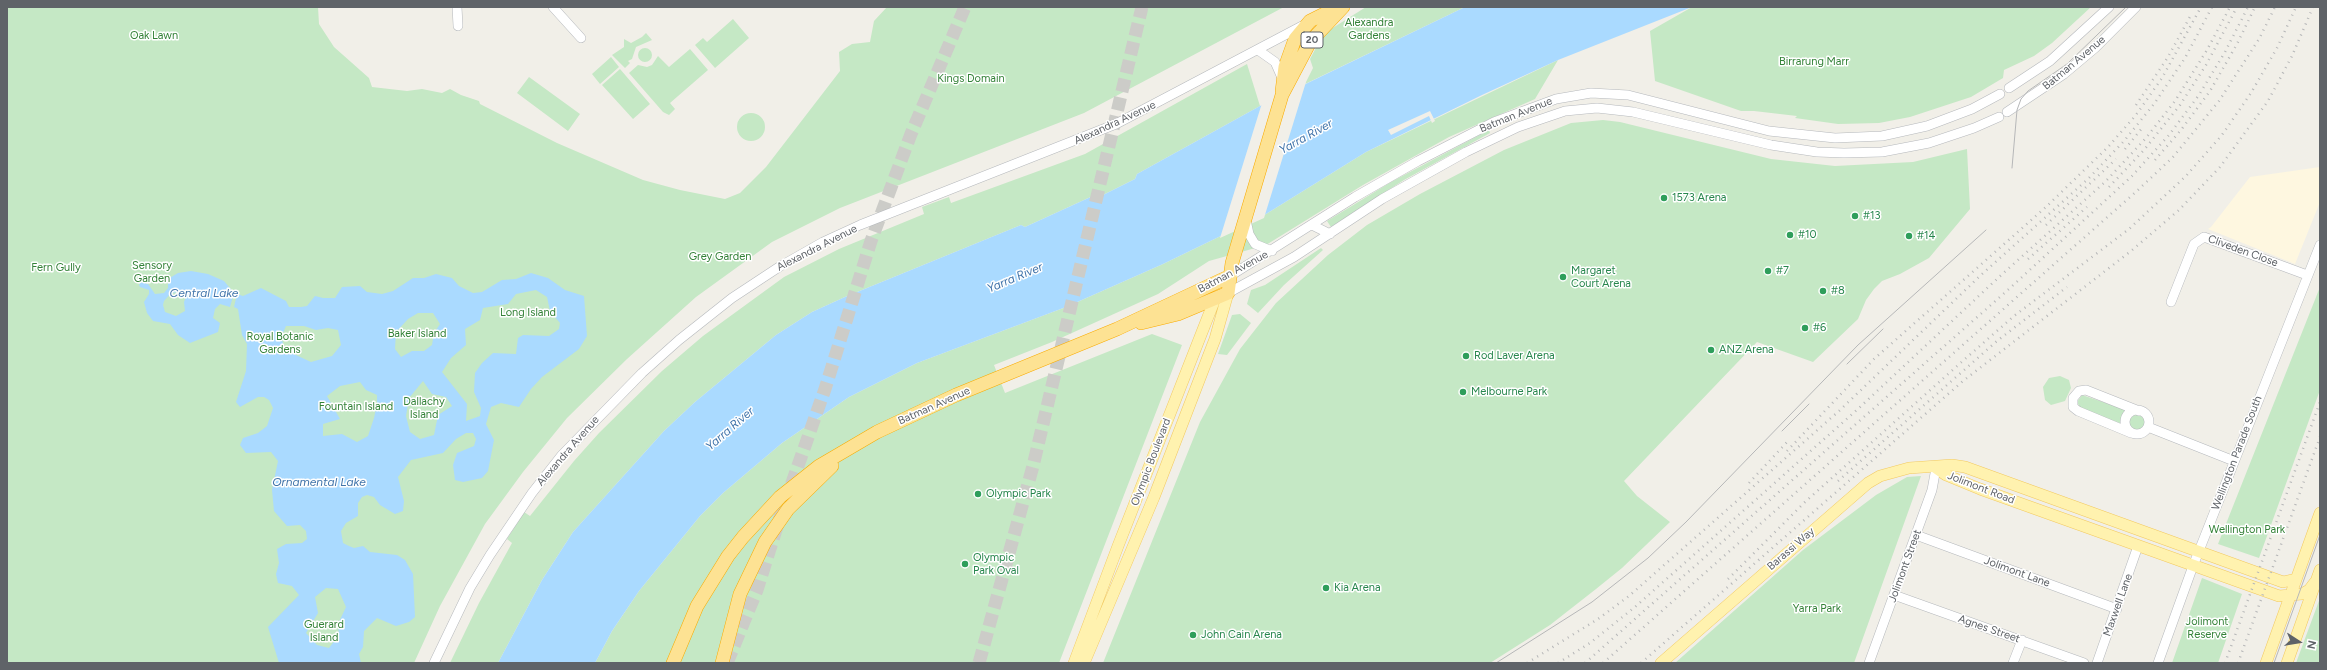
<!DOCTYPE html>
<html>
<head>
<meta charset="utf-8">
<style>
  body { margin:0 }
  #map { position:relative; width:2327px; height:670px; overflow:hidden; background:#f1efe8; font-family:Figtree,sans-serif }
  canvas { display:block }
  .frame { position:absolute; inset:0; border:8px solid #5f6368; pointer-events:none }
  .north { position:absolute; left:2279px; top:622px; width:40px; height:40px; -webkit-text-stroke:3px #fff; paint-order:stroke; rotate:102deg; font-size:11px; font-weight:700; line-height:16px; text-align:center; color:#5f6368 }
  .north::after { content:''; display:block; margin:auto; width:14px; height:18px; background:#5f6368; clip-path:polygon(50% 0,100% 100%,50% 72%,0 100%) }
</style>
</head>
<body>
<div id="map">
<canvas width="2327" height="670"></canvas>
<div class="frame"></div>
<div class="north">N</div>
</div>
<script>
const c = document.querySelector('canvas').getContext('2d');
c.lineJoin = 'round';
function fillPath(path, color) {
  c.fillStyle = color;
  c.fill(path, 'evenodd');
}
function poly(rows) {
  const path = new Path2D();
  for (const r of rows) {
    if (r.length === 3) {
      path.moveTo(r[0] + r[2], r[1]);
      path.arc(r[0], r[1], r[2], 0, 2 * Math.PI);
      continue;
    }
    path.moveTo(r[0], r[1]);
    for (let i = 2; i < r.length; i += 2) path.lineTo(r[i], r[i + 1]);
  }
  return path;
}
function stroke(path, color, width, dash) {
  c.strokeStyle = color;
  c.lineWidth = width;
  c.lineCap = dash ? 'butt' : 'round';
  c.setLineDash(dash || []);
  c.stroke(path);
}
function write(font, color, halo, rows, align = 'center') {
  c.font = font + ' Figtree,sans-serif';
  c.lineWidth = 3;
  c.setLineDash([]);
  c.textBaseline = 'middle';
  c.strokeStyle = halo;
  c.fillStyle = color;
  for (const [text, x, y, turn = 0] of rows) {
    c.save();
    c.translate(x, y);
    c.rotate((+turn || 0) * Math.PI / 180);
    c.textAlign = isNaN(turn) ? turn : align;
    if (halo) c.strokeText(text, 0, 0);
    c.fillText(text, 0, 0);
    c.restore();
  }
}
fillPath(poly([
  [2320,167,2320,202,2295,264,2208,229,2211,227,2250,177]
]), '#fef7e0');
fillPath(poly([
  [7,7,318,7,319,24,334,47,369,78,372,87,407,91,422,89,442,93,450,89,461,95,479,101,480,104,557,143,643,180,680,190,725,199,740,193,766,167,840,71,839,52,852,44,870,42,874,21,887,7,1284,7,1084,113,840,208,772,242,696,297,627,359,567,418,523,472,485,524,440,606,414,663,7,663],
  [1366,7,1465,7,1305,84,1313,68,1310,59,1320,40,1331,29],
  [1692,7,2091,7,2052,43,2034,56,2004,70,2003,78,1971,97,1910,117,1879,123,1838,124,1795,118,1797,116,1754,111,1741,111,1655,81,1650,31],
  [733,19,749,38,715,68,695,45,703,38,707,42],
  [646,33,652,40,636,47,632,59,628,61,630,63,625,68,612,55,624,47,624,39,631,43,642,37],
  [645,55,7],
  [690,49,708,70,670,103,675,109,669,115,663,112,629,73,638,65,647,67,652,65,658,56,669,67],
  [611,57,619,67,600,84,592,74],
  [1558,60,1535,99,1449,137,1363,185,1266,245,1209,261,1158,294,1052,342,994,365,1005,393,1152,334,1182,345,1059,663,595,663,612,631,639,591,700,516,723,493,782,443,849,397,917,363,1066,307,1163,264,1266,214,1366,152],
  [1247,64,1260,106,1137,174,1135,179,1099,197,1095,195,1025,227,1021,225,845,297,812,312,776,335,695,402,664,431,573,532,542,580,498,663,450,663,479,603,512,543,507,539,524,512,530,516,574,461,599,433,662,371,703,336,784,277,839,249,924,214,922,207,949,197,951,203,1085,154],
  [620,69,650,104,633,119,602,85],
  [529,77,580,114,568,131,517,93],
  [751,127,14],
  [1603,120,1620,122,1771,159,1835,166,1913,162,1967,149,1970,209,1929,258,1900,274,1882,281,1874,289,1866,300,1858,319,1813,362,1757,342,1624,481,1637,496,1670,522,1622,568,1596,589,1550,625,1490,663,1103,663,1200,422,1240,349,1276,303,1328,255,1367,225,1420,194,1504,150,1571,123],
  [1489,130,1490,133,1404,180,1331,227,1327,221,1391,182],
  [1321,248,1323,250,1284,285,1258,313,1247,304,1251,290,1265,285],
  [2320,287,2320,390,2259,558,2218,544],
  [1240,314,1251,323,1227,355,1218,354,1232,315],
  [2060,376,2069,380,2071,388,2065,401,2051,405,2045,400,2043,387,2049,378],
  [2082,395,2127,410,2122,424,2081,409,2077,402],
  [2137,423,8],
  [1921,476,1854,663,1675,663,1803,550,1876,495,1907,477],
  [2202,578,2242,594,2218,663,2172,663],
  [2320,598,2320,663,2296,663]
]), '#c5e8c5');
fillPath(poly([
  [1465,7,1692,7,1558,60,1482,95,1366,152,1266,214,1163,264,1066,307,917,363,849,397,782,443,723,493,700,516,639,591,612,631,595,663,498,663,542,580,573,532,664,431,695,402,776,335,812,312,845,297,1021,225,1025,227,1095,195,1099,197,1135,179,1137,174,1260,106],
  [191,271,208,274,224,281,234,293,230,307,220,304,215,309,213,318,220,323,218,332,190,343,178,335,170,324,153,321,147,313,144,302,149,294,149,290,140,287,139,285,141,282,148,284,155,294,164,293,168,288,168,279,178,273],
  [179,292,186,297,184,302,185,311,176,316,165,312,163,305,164,301,171,293],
  [531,273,548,278,565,290,584,296,587,336,579,349,542,377,531,389,519,407,501,403,491,407,486,424,494,440,488,471,482,478,463,482,455,480,453,465,457,453,474,446,476,439,473,433,466,433,456,439,443,453,411,460,398,477,404,501,403,511,395,514,380,505,374,497,367,495,362,497,358,503,358,516,346,523,341,531,343,543,349,546,354,548,363,546,370,552,397,555,405,560,413,574,415,617,409,622,396,626,377,618,364,631,363,647,359,654,361,663,279,663,268,627,299,595,292,586,278,583,276,574,279,563,277,549,286,544,302,543,307,539,306,531,300,525,287,526,274,511,272,490,278,461,271,452,246,453,240,445,243,438,258,433,267,426,273,408,269,400,264,397,258,397,240,407,236,402,246,371,247,344,242,335,238,309,234,307,237,294,243,296,261,288,286,301,289,307,301,307,307,306,315,296,323,298,335,298,342,287,360,286,367,292,382,294,393,291,413,278,424,278,436,274,452,278,459,286,473,293,482,292,502,280,516,279],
  [536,290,547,297,550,311,560,323,559,329,549,336,523,335,518,338,516,354,493,353,482,363,475,373,474,392,481,408,480,416,466,421,467,404,442,372,451,358,466,345,465,329,480,320,483,308,508,304,516,294],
  [418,313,433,313,440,324,434,333,432,345,424,351,412,351,401,357,395,349,396,332,408,319],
  [286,326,304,326,316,330,328,328,338,330,341,345,332,356,311,362,285,350,281,337],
  [423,381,432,394,446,397,452,406,438,415,434,435,420,439,410,432,406,416,409,398],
  [360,382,366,390,377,395,377,404,374,418,368,436,357,442,342,434,323,436,323,424,340,419,327,396,340,386],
  [326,588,338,589,346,607,338,624,339,635,329,648,317,645,306,633,318,613,315,597]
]), '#aadaff');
fillPath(poly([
  [1306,82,1264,218,1220,238,1262,103],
  [1430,111,1435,121,1432,123,1429,116,1391,135,1388,130]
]), '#f1efe8');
stroke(poly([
  [727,663,757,590,781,514,825,389,871,241,911,134,965,7],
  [979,663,1033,466,1142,7]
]), '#ccccc8', 13, [13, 6]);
const minor = poly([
  [457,7,458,26],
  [553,7,581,38],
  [1258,50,1275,62,1283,80],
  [2009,88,2050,61,2109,7],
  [2007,112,2064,74,2095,48,2136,7],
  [1246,220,1249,234,1255,244,1272,251],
  [1312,225,1330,234],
  [1230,276,1355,197,1418,161,1494,122,1556,99,1591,93,1628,95,1769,131,1835,138,1882,136,1927,126,1972,109,2000,94],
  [1228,293,1294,257,1382,199,1466,152,1518,127,1565,111,1597,108,1633,112,1771,145,1817,152,1844,153,1882,152,1929,143,1974,128,1999,117],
  [2171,302,2194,244,2204,237,2307,275],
  [2137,422,12],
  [2148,427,2234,461],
  [2131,433,2078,411,2073,407,2073,398,2079,391,2086,390,2139,411],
  [1916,535,2117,609],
  [1894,595,2084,663],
  [434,663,470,588,490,555,532,493,561,456,642,373,679,340,732,298,779,267,823,242,860,225,1116,124,1302,26],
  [1869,663,1932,490,1936,468],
  [2013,663,2022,640],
  [2097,663,2138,546],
  [2158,663,2193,566,2320,245]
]);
const major = poly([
  [1936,468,1946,475,1980,489,2279,596,2302,594,2309,590,2315,582],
  [1074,663,1118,546,1215,299],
  [1084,663,1154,497,1215,339,1228,293],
  [1661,663,1868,483,1880,476,1909,468,1952,465,1965,467,2283,582,2296,579],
  [2266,663,2320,513],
  [2287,663,2320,570]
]);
const highway = poly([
  [1282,91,1285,67,1295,39,1310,21,1338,7],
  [1141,323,1178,314,1228,293,1232,263,1282,95,1310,42,1343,7],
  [673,663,697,606,728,556,743,537,780,497,819,466,877,432,956,395,1117,329,1230,276],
  [722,663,740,594,765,542,788,509,832,466]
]);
stroke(minor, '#b5b8bc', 10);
stroke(major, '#f2c960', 12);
stroke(highway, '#f9ab00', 14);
stroke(minor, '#fff', 9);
stroke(major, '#fff2af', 11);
stroke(highway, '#fde293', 13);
stroke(poly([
  [2012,168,2017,110,2021,99,2028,91,2067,64,2126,7],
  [1847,364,1883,329],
  [1782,431,1809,404],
  [1496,663,1592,602,1648,558,1686,522,1858,345,1986,230],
  [2274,663,2320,535]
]), '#b6b7b8', 1);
stroke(poly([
  [2136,105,2168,57,2192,13],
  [2125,149,2143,127],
  [2155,160,2181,130,2210,91,2237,44,2255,7],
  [2109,187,2144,150,2180,105,2206,65,2237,7],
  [2046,225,2116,159],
  [2028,259,2087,207],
  [1787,451,1874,359,2046,207,2108,147,2136,115,2162,78,2201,7],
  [1838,481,1997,341,2067,287],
  [1749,483,1788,441],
  [1728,579,1805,502,1965,359,2014,316,2129,229,2186,176,2222,135,2251,93,2277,48,2296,7],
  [1527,663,1598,619,1629,596,1839,411,1981,275,2088,179,2124,141,2154,104,2185,58,2212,7],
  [1558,663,1590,643,1635,607,1859,408,1998,278,2106,181,2146,138,2175,101,2207,50,2230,7],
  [1585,663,2009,289,2132,176,2169,135,2199,95,2225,52,2248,7],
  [1603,663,2138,190,2173,157,2219,101,2259,39,2275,7],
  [1641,663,1963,381,2131,251,2179,210,2220,167,2268,101,2292,56,2313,7],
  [2225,663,2320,402],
  [2238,663,2320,437]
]), '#b6b7b8', 2.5, [1, 5]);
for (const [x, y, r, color] of [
  [1664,198,4,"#2e9e5b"],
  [1855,216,4,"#2e9e5b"],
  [1790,235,4,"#2e9e5b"],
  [1909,236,4,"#2e9e5b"],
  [1768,271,4,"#2e9e5b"],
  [1563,277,4,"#2e9e5b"],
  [1823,291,4,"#2e9e5b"],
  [1805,328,4,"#2e9e5b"],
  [1711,350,4,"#2e9e5b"],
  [1466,356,4,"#2e9e5b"],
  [1463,392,4,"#2e9e5b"],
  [978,494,4,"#2e9e5b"],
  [965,564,4,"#2e9e5b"],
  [1326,588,4,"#2e9e5b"],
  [1193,635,4,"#2e9e5b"]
]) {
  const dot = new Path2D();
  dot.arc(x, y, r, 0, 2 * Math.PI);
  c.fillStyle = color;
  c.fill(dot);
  stroke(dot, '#fff', 1.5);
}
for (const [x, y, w] of [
  [1312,40,22]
]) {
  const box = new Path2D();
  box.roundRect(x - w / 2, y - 8, w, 16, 3);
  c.fillStyle = '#fff';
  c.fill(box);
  stroke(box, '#5f6368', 1);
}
write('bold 10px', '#5f6368', null, [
  ["20",1312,40]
]);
write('11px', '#348238', '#fff', [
  ["Alexandra",1369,23],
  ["Gardens",1369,36],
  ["Oak Lawn",154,36],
  ["Birrarung Marr",1814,62],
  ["Kings Domain",971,79],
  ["Grey Garden",720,257],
  ["Sensory",152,266],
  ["Garden",152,279],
  ["Fern Gully",56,268],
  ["Long Island",528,313],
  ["Baker Island",417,334],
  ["Royal Botanic",280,337],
  ["Gardens",280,350],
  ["Dallachy",424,402],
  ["Island",424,415],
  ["Fountain Island",356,407],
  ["Wellington Park",2247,530],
  ["Yarra Park",1817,609],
  ["Jolimont",2207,622],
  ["Reserve",2207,635],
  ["Guerard",324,625],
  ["Island",324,638]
]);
write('11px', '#5f6368', '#fff', [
  ["Batman Avenue",2074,63,-40],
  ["Batman Avenue",1516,115,-22],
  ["Alexandra Avenue",1115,123,-25],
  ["Alexandra Avenue",817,248,-27],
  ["Cliveden Close",2243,251,20],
  ["Batman Avenue",1233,272,-28],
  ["Batman Avenue",934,406,-24],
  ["Alexandra Avenue",568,451,-49],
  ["Wellington Parade South",2237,453,-69],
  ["Olympic Boulevard",1151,462,-69],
  ["Jolimont Road",1981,488,21],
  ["Barassi Way",1791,549,-41],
  ["Jolimont Street",1905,566,-70],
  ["Jolimont Lane",2017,572,20],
  ["Maxwell Lane",2118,605,-70],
  ["Agnes Street",1989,629,19]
]);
write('11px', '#27864d', '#fff', [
  ["1573 Arena",1672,198],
  ["#13",1863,216],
  ["#10",1798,235],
  ["#14",1917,236],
  ["Margaret",1571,271],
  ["Court Arena",1571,284],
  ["#7",1776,271],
  ["#8",1831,291],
  ["#6",1813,328],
  ["ANZ Arena",1719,350],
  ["Rod Laver Arena",1474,356],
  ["Melbourne Park",1471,392],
  ["Olympic Park",986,494],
  ["Olympic",973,558],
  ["Park Oval",973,571],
  ["Kia Arena",1334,588],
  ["John Cain Arena",1201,635]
], 'left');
write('italic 12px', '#4174aa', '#fff', [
  ["Yarra River",1306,137,-29],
  ["Yarra River",1015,278,-23],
  ["Central Lake",204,293],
  ["Yarra River",730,429,-41],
  ["Ornamental Lake",319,482]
]);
</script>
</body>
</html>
